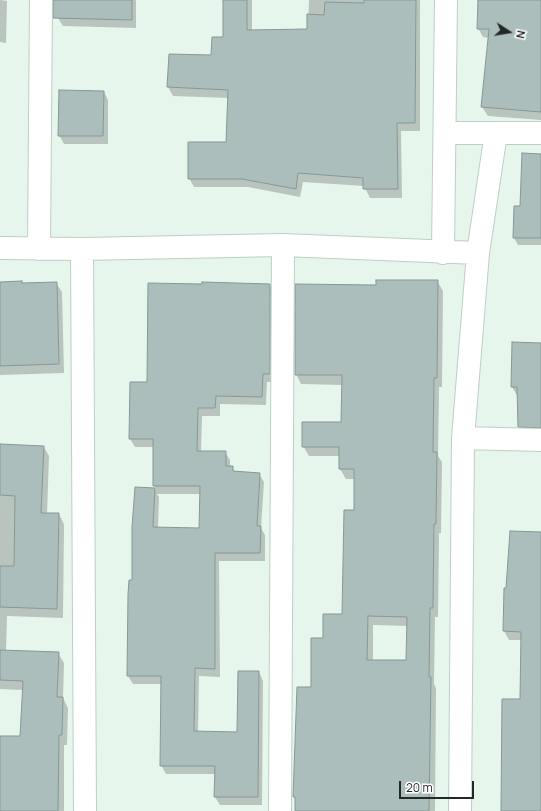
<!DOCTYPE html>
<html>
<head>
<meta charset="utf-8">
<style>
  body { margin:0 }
  #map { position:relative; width:541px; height:811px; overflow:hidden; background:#e6f6ed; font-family:Manrope,sans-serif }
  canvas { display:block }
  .north { position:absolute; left:489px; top:12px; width:40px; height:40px; -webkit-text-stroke:3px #fff; paint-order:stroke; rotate:102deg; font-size:11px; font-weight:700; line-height:16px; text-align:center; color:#222825 }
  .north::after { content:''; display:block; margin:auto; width:14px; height:18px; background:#222825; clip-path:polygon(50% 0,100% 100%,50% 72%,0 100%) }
  .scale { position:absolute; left:399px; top:781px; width:75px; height:18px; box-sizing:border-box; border:2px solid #222825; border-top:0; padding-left:5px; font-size:12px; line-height:14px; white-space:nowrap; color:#222825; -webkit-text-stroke:3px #fff; paint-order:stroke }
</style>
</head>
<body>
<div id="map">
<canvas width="541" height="811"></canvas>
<div class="north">N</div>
<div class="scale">20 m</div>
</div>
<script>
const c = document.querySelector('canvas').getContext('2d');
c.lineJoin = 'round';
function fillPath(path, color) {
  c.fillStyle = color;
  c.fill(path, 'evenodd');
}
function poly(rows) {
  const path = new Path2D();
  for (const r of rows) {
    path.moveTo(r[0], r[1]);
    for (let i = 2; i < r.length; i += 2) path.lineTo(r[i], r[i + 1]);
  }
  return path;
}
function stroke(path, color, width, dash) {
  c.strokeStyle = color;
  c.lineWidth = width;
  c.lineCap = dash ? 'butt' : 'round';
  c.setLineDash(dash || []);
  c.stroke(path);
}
fillPath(poly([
  [0,0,7,1,6,43,0,42],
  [58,0,136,0,136,28,63,26,58,18],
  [224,0,252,0,252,31,308,30,309,0,420,0,420,131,401,131,402,198,370,198,364,186,303,182,300,197,248,187,194,187,189,178,227,143,229,98,173,96,168,87,212,56,224,38],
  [479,0,541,0,541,120,488,116,482,107,489,38,483,37,478,28],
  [104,92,108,100,108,144,64,144,59,135],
  [541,155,541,245,518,245,514,238,521,207],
  [437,281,443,291,442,387,439,387,438,456,442,462,441,533,439,533,438,617,435,617,434,684,436,688,435,811,296,811,296,801,294,797,298,688,312,688,324,639,343,615,355,511,355,479,346,479,340,469,340,456,309,456,303,446,342,423,343,385,301,384,296,374,377,286],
  [373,625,408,626,407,661,373,661],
  [56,283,62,292,64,373,0,375,0,284],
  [270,285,274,293,274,382,267,382,266,405,220,404,220,416,202,416,201,452,225,452,230,460,230,467,232,467,235,472,259,474,264,482,261,528,265,535,265,561,219,561,220,677,199,676,198,733,238,733,259,672,263,681,262,805,220,805,215,797,216,774,166,774,161,765,162,684,133,684,128,676,136,488,156,489,154,486,154,447,135,447,130,439,148,383],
  [157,494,201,494,200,529,158,528,159,497],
  [512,343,541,344,541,437,525,436,519,427,518,397,512,387],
  [0,445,44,447,49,456,47,514,59,514,64,524,63,618,7,616,6,651,58,653,64,663,63,698,68,708,67,745,64,745,64,811,0,811,0,737,21,737,23,690,0,689],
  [541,533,541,811,501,811,521,700,522,640,509,640,504,631,505,589,507,589]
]), '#0003');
const building = poly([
  [53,0,132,0,132,20,53,18,53,0],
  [223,0,247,0,247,30,307,29,307,14,324,15,325,2,364,3,364,0,416,0,415,123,397,123,398,189,363,189,363,178,298,173,296,189,242,179,188,179,188,142,226,142,228,90,167,87,169,54,211,55,212,37,223,37,223,0],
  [478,0,541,0,541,112,481,107,489,29,477,29,478,0],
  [59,90,104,91,103,136,58,136,59,90],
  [522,153,541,154,541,238,513,238,514,206,520,206,522,153],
  [376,280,438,280,437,378,434,378,433,452,437,452,436,524,434,524,433,608,430,608,429,677,431,677,429,811,295,811,295,797,293,797,297,687,311,687,311,638,323,638,323,614,342,614,344,510,354,510,354,469,339,469,339,447,302,447,302,422,341,422,342,375,295,375,295,284,376,285,376,280],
  [368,616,407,617,406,660,367,660,368,616],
  [22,281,22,283,57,282,59,364,0,366,0,282,22,281],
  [202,282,270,284,270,374,263,374,262,397,216,396,215,408,198,408,197,451,226,451,226,466,233,466,233,471,260,473,257,526,261,526,260,553,215,553,215,669,195,668,194,731,237,732,238,671,259,671,258,797,214,797,215,766,160,766,161,676,127,676,128,594,129,580,132,580,132,527,135,487,155,488,153,527,199,528,200,486,153,486,153,439,129,439,130,382,147,382,148,283,202,284,202,282],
  [512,342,541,343,541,428,518,427,517,387,511,387,512,342],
  [0,444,44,446,41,513,59,513,57,609,0,607,0,566,14,566,15,496,0,495,0,444],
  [510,531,541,532,541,811,501,811,502,699,520,699,521,632,503,631,504,588,506,588,510,531],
  [0,650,59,652,57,697,63,697,62,735,59,735,58,811,0,811,0,736,20,736,23,681,0,680,0,650]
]);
fillPath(building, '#abbebb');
stroke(building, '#859895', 1);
const minor = poly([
  [445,133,541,133],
  [0,248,82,249,283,245,478,253],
  [39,249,41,0],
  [82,249,85,811],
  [443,253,446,0],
  [463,438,541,440],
  [280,811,283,245],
  [460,811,463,438,478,253,496,133]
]);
stroke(minor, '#bfcec5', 24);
stroke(minor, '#fff', 22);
</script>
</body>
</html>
